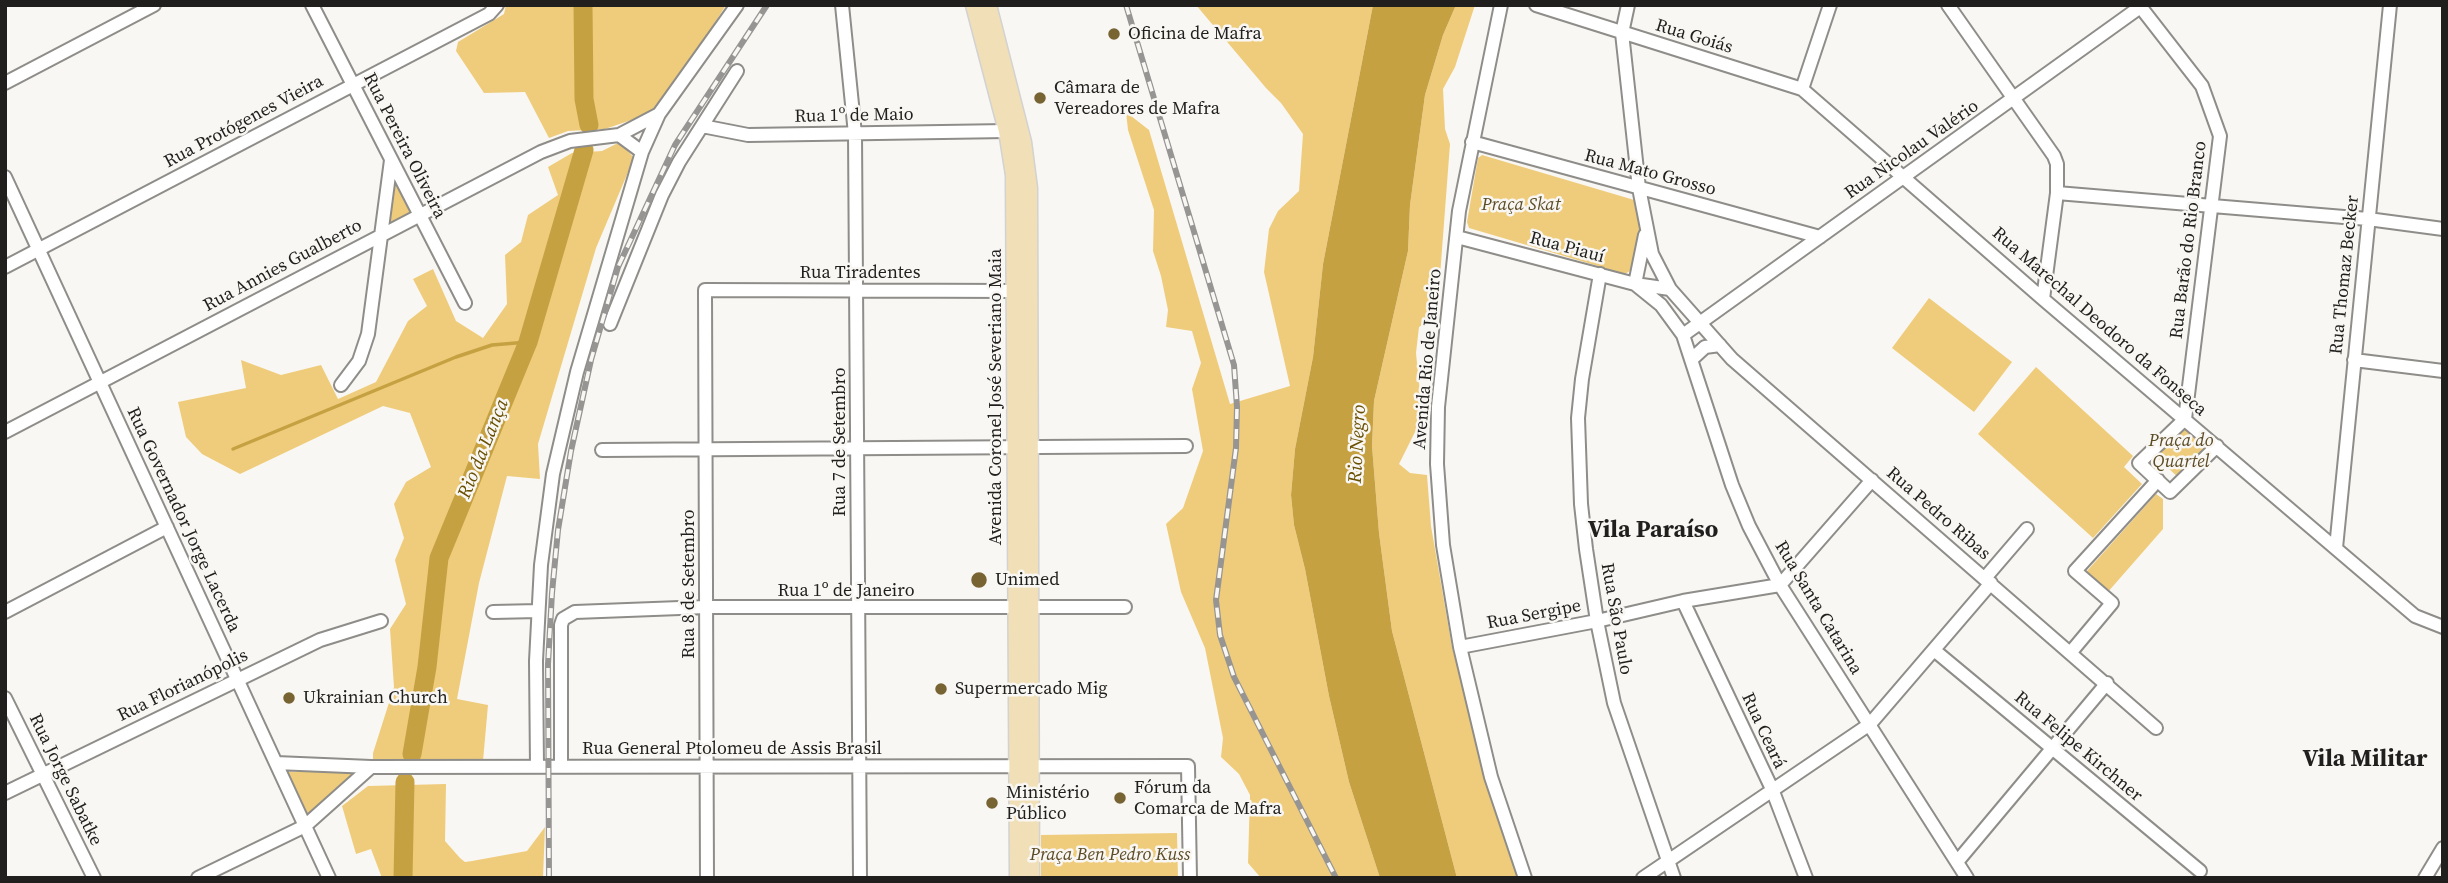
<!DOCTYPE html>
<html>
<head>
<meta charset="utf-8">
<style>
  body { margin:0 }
  #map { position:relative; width:2448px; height:883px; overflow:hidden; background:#f9f7f3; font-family:"Source Serif 4",serif }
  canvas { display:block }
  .frame { position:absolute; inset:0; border:7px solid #201f1e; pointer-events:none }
</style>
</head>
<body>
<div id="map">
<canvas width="2448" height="883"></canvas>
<div class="frame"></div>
</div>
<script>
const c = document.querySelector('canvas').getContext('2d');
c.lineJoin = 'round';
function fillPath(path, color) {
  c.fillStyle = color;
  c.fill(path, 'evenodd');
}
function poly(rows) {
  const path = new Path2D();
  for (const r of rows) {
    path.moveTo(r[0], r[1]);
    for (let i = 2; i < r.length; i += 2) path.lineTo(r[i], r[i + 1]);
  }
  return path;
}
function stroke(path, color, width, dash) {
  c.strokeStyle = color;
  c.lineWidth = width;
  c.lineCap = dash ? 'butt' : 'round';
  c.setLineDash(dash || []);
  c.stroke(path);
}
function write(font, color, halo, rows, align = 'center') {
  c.font = font + ' "Source Serif 4",serif';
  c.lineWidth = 5;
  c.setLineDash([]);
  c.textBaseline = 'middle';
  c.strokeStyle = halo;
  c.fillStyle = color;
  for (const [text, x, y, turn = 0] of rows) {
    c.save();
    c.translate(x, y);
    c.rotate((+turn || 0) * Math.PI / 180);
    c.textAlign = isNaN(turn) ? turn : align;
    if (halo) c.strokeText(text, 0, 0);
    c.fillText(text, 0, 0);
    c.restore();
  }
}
fillPath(poly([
  [506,5,726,5,681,77,649,114,605,129,568,131,549,138,525,92,484,93,456,51,458,42,504,14],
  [1196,5,1373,5,1323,264,1313,357,1295,449,1291,495,1294,525,1305,569,1329,696,1349,782,1380,878,1261,878,1248,863,1250,795,1239,774,1221,757,1223,738,1205,648,1181,592,1166,524,1183,508,1203,451,1192,389,1201,363,1192,331,1166,327,1168,310,1161,276,1153,251,1154,210,1128,130,1126,112,1149,130,1230,404,1290,386,1264,272,1269,229,1278,211,1299,191,1303,134,1281,103,1266,88],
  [1456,5,1475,5,1455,67,1443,89,1445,129,1450,144,1440,276,1431,320,1419,327,1416,353,1422,413,1420,422,1399,464,1410,473,1427,475,1431,526,1452,647,1490,792,1518,878,1457,878,1392,631,1379,533,1372,446,1374,401,1408,251,1410,205,1425,95,1443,35],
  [620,142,634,158,596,248,538,444,540,479,507,476,479,583,457,699,488,705,483,761,378,762,373,759,373,753,394,687,390,629,406,604,395,560,404,538,394,504,406,482,431,467,410,413,383,406,240,474,202,454,186,437,178,402,246,388,241,360,281,375,321,365,338,399,376,382,408,321,427,306,413,279,433,269,456,321,483,338,507,304,505,255,521,242,528,215,558,195,548,167,572,153,602,151],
  [1482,155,1641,202,1645,206,1633,269,1625,274,1469,228,1467,222,1478,158],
  [395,183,410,212,392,223,390,223],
  [1929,298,2012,362,1974,412,1892,348],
  [2036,367,2133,456,2124,467,2142,484,2093,538,1978,434],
  [2184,422,2210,448,2180,479,2153,454],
  [2156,494,2163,499,2163,529,2107,593,2088,575,2087,571],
  [287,772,314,772,355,773,307,817],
  [446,784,445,841,460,858,465,862,472,861,527,851,545,827,543,878,382,878,371,849,356,854,342,806,368,786],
  [1177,833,1178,878,1041,878,1041,835]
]), '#efcc7b');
fillPath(poly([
  [1373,5,1456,5,1443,35,1425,95,1410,205,1408,251,1374,401,1372,446,1379,533,1392,631,1457,878,1380,878,1349,782,1329,696,1305,569,1294,525,1291,495,1295,449,1313,357,1323,264]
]), '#c6a142');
stroke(poly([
  [233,449,456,357,492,345,528,342]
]), '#c6a142', 3.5);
stroke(poly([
  [583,5,584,99,589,125],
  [412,754,427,667,439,558,528,342,584,150],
  [403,878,405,782]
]), '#c6a142', 19);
const minor = poly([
  [312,5,465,303],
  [842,5,855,134,860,878],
  [1501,5,1459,211,1438,407,1437,464,1443,545,1460,647,1491,777,1525,878],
  [1536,5,1802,89,2043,299,2415,616,2443,627],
  [1628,5,1622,33,1639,188,1652,254,1670,289,1732,359,2156,728],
  [1948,5,2054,156,2057,164,2057,193,2043,299],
  [2139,5,2202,86,2220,136,2185,419,2139,463,2170,492,2217,446],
  [5,83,154,5],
  [1802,89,1830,5],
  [702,126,748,135,1007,131],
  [619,135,642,152],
  [1472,142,1820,237],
  [5,177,329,878],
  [2057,193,2368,219,2443,229],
  [1645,235,1635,284,1661,305,1683,335,1732,485,1749,526,1780,585,1967,878],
  [1457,237,1635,284,1670,289],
  [5,267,489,14,497,5],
  [1600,274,1582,379,1578,418,1581,504,1586,549,1597,621,1614,703,1674,878],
  [610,324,662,195,679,162,737,71],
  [1683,335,2143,5],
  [1692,359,1705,347,1720,345],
  [2354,360,2443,371],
  [341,385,359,361,368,334,391,160],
  [5,432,541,152,570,141,619,135,659,114],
  [602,450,1186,446],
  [2336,548,2390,5],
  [1985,578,2027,529],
  [1683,601,1772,789,1806,878],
  [5,612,167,527],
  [493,612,538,611],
  [1460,647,1597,621,1683,601,1780,585,1872,480],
  [1934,650,2200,871],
  [2071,652,2112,603,2075,571,2158,480],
  [5,698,94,878],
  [276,763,371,767,1188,766,1190,878],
  [537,767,536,661,541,565,553,474,577,372,642,152,659,114,737,5],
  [561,767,561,625,563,619,575,612,706,607,1125,607],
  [5,793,320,640,381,621],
  [1957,862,2107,683],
  [198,878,305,826,371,767],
  [707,878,705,290,1015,291],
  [1643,878,1870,724,1991,583],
  [2425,878,2443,848]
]);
const major = poly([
  [974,5,1007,131,1014,175,1018,878],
  [988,5,1023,142,1029,188,1031,878]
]);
stroke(minor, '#8e8d89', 16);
stroke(major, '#d2d2d2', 19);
stroke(minor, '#fff', 12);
stroke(major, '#f1dfb7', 16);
const rail = poly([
  [1126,5,1234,365,1237,407,1236,448,1216,600,1220,635,1234,677,1336,878],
  [549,878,548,664,552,593,558,530,571,451,591,360,618,267,675,145,767,5]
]);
stroke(rail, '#979593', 6);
stroke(rail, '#f9f7f3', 3.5, [10]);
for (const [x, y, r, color] of [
  [1114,34,7,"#786433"],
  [1040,98,7,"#786433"],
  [979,580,9,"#786433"],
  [941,689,7,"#786433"],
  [289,698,7,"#786433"],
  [1120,798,7,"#786433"],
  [992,803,7,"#786433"]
]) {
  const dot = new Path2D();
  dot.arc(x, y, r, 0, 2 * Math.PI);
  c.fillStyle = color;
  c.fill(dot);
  stroke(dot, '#f9f7f3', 2.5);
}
write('18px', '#201f1e', '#f9f7f3', [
  ["Oficina de Mafra",1128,34],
  ["Câmara de",1054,88],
  ["Vereadores de Mafra",1054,109],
  ["Unimed",995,580],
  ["Supermercado Mig",955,689],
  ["Ukrainian Church",303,698],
  ["Fórum da",1134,788],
  ["Comarca de Mafra",1134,809],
  ["Ministério",1006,793],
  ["Público",1006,814]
], 'left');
write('18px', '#201f1e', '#f9f7f3', [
  ["Rua Goiás",1694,37,17],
  ["Rua 1º de Maio",854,116,-1],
  ["Rua Protógenes Vieira",244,122,-28],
  ["Rua Pereira Oliveira",404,146,63],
  ["Rua Nicolau Valério",1912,150,-35],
  ["Rua Mato Grosso",1650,173,15],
  ["Rua Barão do Rio Branco",2189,240,-83],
  ["Rua Piauí",1567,248,15],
  ["Rua Annies Gualberto",283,266,-28],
  ["Rua Tiradentes",860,273],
  ["Rua Thomaz Becker",2345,275,-84],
  ["Rua Marechal Deodoro da Fonseca",2099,322,41],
  ["Avenida Rio de Janeiro",1428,359,-85],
  ["Avenida Coronel José Severiano Maia",996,397,-90],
  ["Rua 7 de Setembro",840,442,-90],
  ["Rua Pedro Ribas",1938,514,41],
  ["Rua Governador Jorge Lacerda",183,520,65],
  ["Rua 8 de Setembro",689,584,-90],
  ["Rua 1º de Janeiro",846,591],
  ["Rua Santa Catarina",1818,608,59],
  ["Rua Sergipe",1534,615,-11],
  ["Rua São Paulo",1616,619,80],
  ["Rua Florianópolis",183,686,-26],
  ["Rua Ceará",1763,731,65],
  ["Rua Felipe Kirchner",2078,747,40],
  ["Rua General Ptolomeu de Assis Brasil",732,749],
  ["Rua Jorge Sabatke",65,780,64]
]);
write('italic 18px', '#5c4c25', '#f9f7f3', [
  ["Praça Skat",1521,205],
  ["Praça do",2181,441],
  ["Quartel",2181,462],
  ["Praça Ben Pedro Kuss",1110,855]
]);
write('italic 19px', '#694f01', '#f9f7f3', [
  ["Rio Negro",1358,444,-87],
  ["Rio da Lança",484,449,-68]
]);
write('bold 24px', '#201f1e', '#f9f7f3', [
  ["Vila Paraíso",1653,531],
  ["Vila Militar",2365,760]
]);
</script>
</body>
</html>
